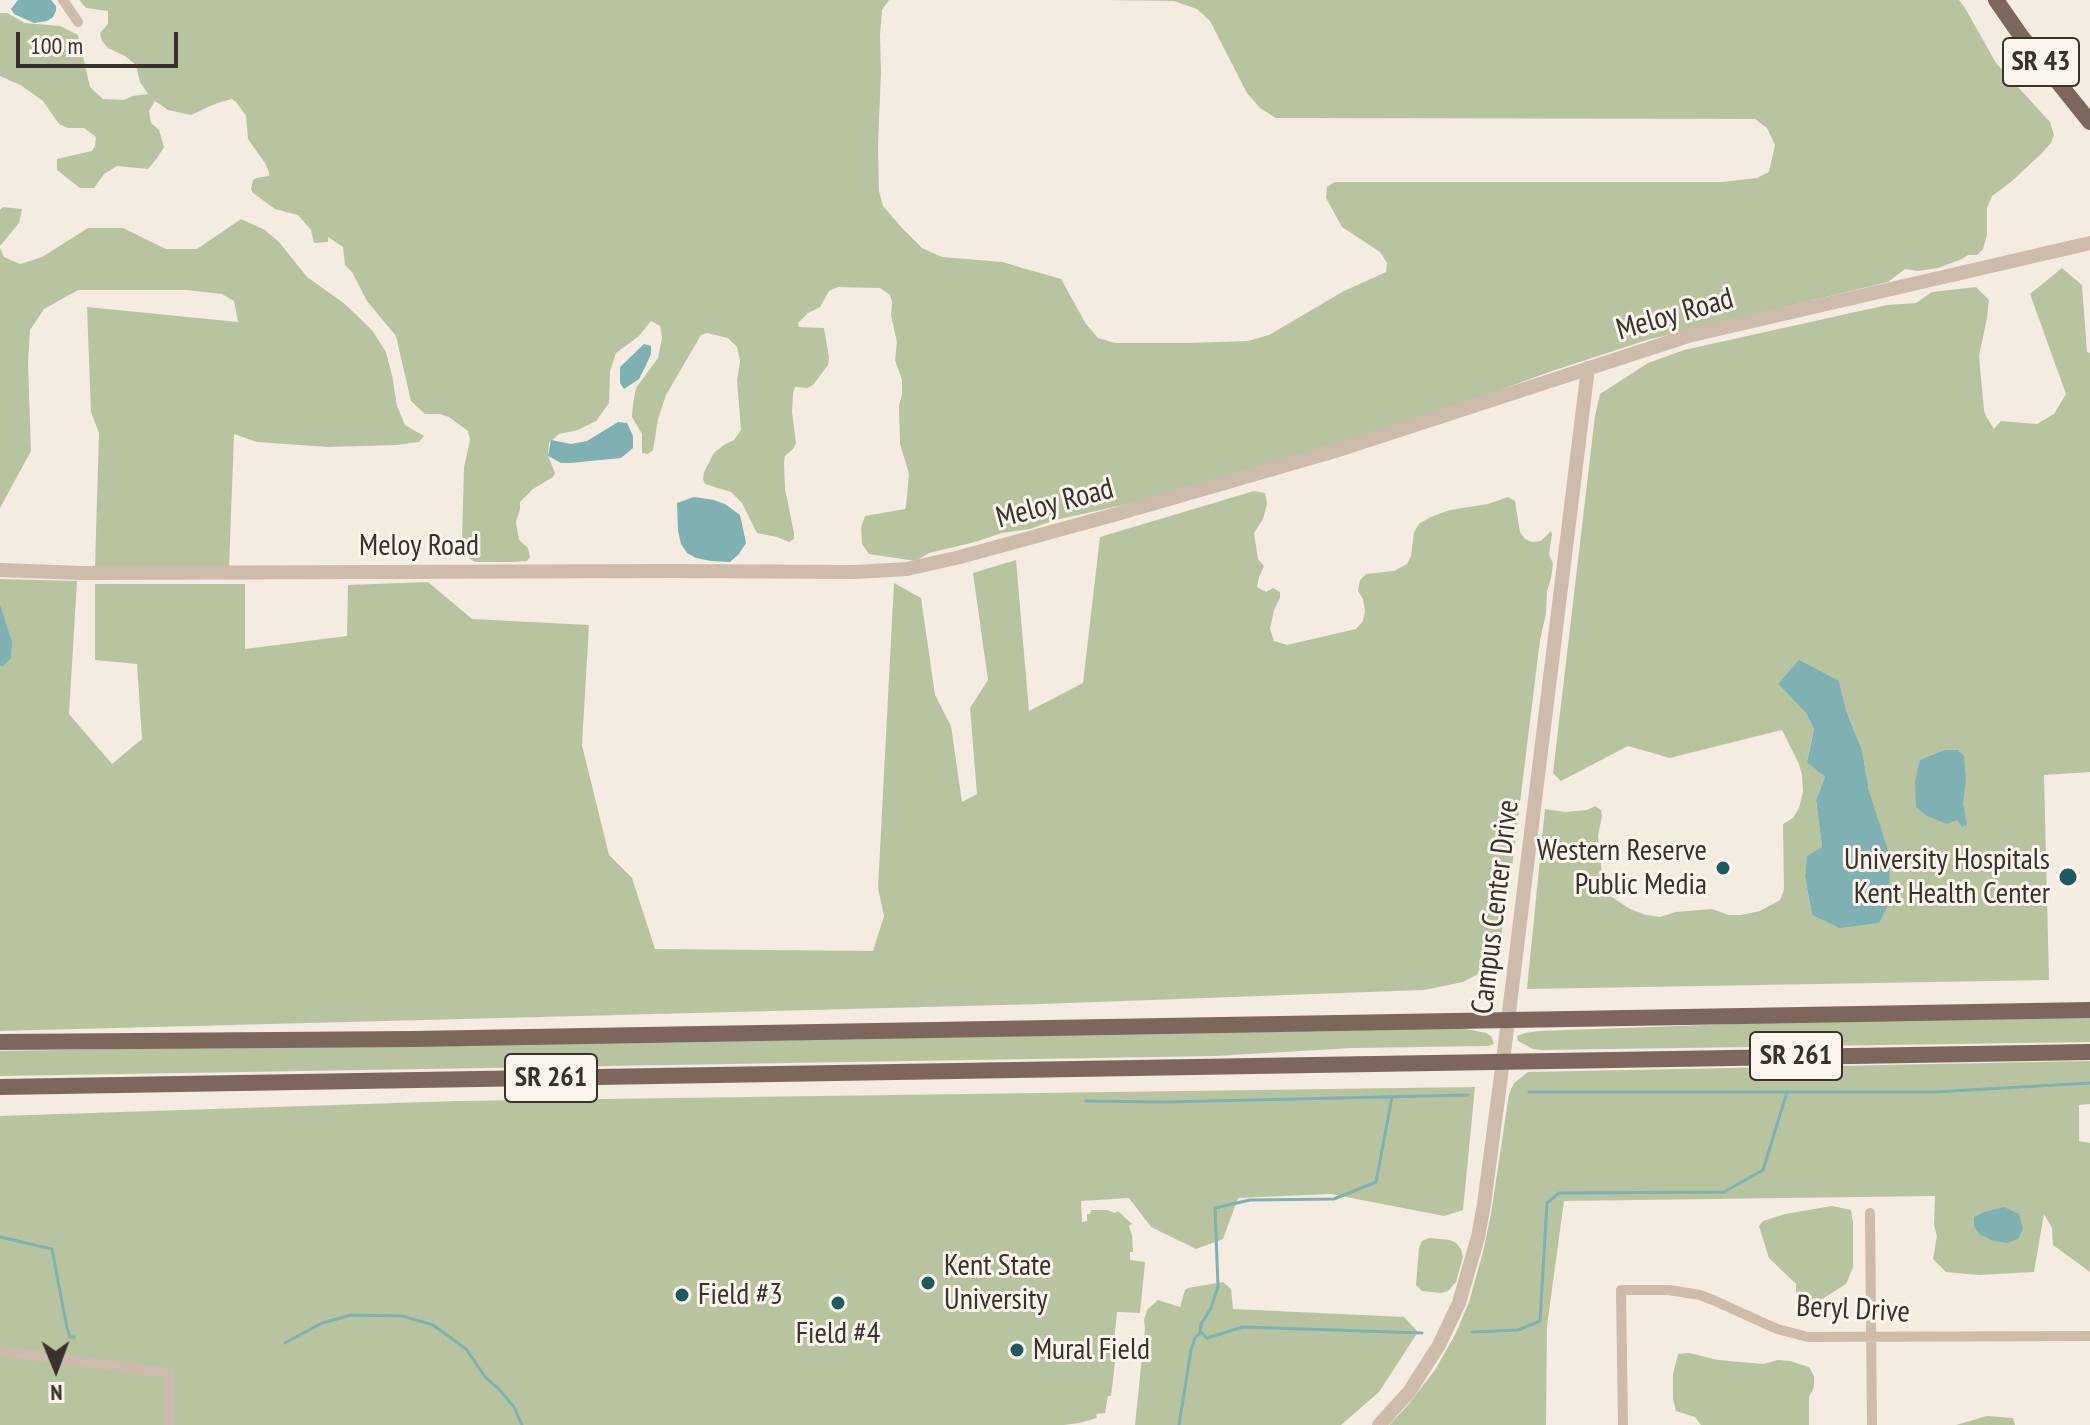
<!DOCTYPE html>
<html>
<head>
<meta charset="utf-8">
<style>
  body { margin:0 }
  #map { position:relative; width:2090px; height:1425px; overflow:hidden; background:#f4ebe1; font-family:"PT Sans Narrow",sans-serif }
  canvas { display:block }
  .north { position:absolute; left:16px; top:1329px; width:80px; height:80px; -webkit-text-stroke:6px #fbf5ee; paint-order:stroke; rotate:179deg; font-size:22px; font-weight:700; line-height:32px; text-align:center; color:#3b302b }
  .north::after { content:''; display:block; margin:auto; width:28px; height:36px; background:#3b302b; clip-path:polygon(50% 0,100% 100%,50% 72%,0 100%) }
  .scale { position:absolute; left:16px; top:32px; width:162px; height:36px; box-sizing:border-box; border:4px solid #3b302b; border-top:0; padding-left:10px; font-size:24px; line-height:28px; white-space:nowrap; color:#3b302b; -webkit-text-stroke:6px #fbf5ee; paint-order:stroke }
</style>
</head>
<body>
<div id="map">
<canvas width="2090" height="1425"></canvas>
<div class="north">N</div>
<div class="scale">100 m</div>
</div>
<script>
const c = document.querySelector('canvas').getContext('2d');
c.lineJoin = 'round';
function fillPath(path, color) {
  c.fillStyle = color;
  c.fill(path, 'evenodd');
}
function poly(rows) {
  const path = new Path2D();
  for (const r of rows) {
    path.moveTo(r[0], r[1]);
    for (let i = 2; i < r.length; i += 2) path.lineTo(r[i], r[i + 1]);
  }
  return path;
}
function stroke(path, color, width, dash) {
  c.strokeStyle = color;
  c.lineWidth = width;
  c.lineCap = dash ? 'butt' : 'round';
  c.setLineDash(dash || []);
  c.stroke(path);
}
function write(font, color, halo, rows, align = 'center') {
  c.font = font + ' "PT Sans Narrow",sans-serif';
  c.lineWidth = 6;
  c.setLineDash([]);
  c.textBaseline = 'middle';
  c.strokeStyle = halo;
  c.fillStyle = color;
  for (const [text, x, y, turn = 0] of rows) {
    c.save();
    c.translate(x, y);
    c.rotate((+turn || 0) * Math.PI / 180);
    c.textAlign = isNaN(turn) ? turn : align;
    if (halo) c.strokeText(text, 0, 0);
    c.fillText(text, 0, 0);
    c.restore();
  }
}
fillPath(poly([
  [79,0,889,0,882,10,880,36,881,72,878,146,879,191,883,206,902,228,922,248,942,257,1002,262,1061,279,1086,324,1098,338,1115,343,1188,343,1248,341,1269,335,1344,291,1386,272,1387,263,1380,252,1342,227,1326,198,1327,187,1335,182,1722,182,1757,178,1769,172,1775,145,1767,128,1755,119,1276,118,1260,108,1247,93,1210,21,1197,9,1174,1,1106,0,1959,0,1965,8,1996,63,2050,122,2054,135,2051,143,2041,154,2011,182,1992,196,1987,208,1987,235,1983,249,1977,255,1968,255,1962,259,1938,268,1918,271,1905,269,1888,282,1647,340,1549,372,1430,416,1146,500,1055,520,1030,529,1002,533,975,542,929,553,916,561,869,554,862,544,861,527,865,516,905,509,906,506,909,474,900,444,899,406,902,394,902,380,895,360,897,342,891,315,892,302,890,295,880,288,838,287,829,291,820,307,808,313,798,323,799,327,824,328,829,358,828,365,813,385,807,388,795,387,793,393,792,412,796,443,793,449,785,456,784,462,785,489,794,533,794,539,789,542,777,537,757,533,742,503,731,492,705,484,703,479,704,472,714,453,724,445,734,440,741,430,737,381,740,361,737,347,728,338,707,333,701,335,666,395,658,419,653,450,648,454,642,453,642,434,632,417,633,404,636,388,658,358,662,338,660,326,651,321,639,336,616,353,610,371,609,403,596,421,578,430,559,434,549,443,548,456,555,473,553,477,533,489,520,502,520,509,516,522,519,540,528,548,530,557,527,561,514,562,475,562,470,559,466,551,462,538,464,468,470,440,468,431,449,417,440,414,425,414,411,401,396,336,367,301,352,272,345,265,343,247,328,237,328,242,314,243,311,230,298,215,275,209,253,193,251,189,253,180,256,178,269,176,269,172,265,163,248,139,246,116,236,102,232,99,217,103,191,115,168,110,155,101,149,111,151,123,159,130,164,147,157,158,148,169,117,166,104,174,94,188,80,188,57,170,57,159,92,151,95,146,96,137,84,128,68,128,59,124,43,101,22,86,0,76,0,13,7,13,25,23,60,26,78,35,90,87,103,99,124,100,133,96,148,94,140,82,136,65,125,56,108,48,102,41,100,33,108,24,108,11,86,8],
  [3,207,22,209,19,223,0,246,0,210],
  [241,219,265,230,279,242,307,277,345,304,372,330,386,352,392,375,397,406,405,425,424,436,419,442,396,445,328,447,257,442,234,434,229,568,95,566,99,433,91,412,87,307,238,322,234,301,222,294,187,290,78,290,44,309,30,330,28,363,31,451,0,508,0,248,4,257,20,264,42,257,88,228,123,228,166,249,197,249],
  [2062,268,2082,285,2087,352,2090,353,2090,772,2044,775,2049,980,1527,989,1545,809,1565,812,1587,810,1595,806,1601,810,1602,816,1598,836,1604,892,1630,909,1646,915,1660,917,1676,912,1712,909,1729,915,1741,915,1760,911,1780,900,1784,890,1783,824,1793,818,1799,808,1803,792,1802,775,1799,764,1782,730,1670,758,1628,746,1561,781,1553,773,1595,416,1600,394,1648,363,1684,350,1887,305,1916,303,1932,292,1976,287,1989,300,1987,318,1979,356,1984,410,1986,416,1994,429,2001,421,2037,424,2054,414,2066,394,2030,294],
  [1839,681,1847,713,1862,750,1869,791,1812,915,1805,877,1808,856,1822,847,1816,800,1825,777,1807,761,1814,729,1806,713,1779,685],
  [1254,491,1265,493,1267,504,1263,519,1254,533,1258,559,1264,566,1259,577,1257,587,1266,592,1273,588,1280,592,1280,598,1274,610,1270,629,1274,641,1287,645,1356,629,1363,621,1365,611,1363,599,1358,591,1360,580,1366,574,1394,571,1407,564,1411,556,1414,532,1420,523,1433,516,1450,510,1488,504,1508,497,1515,501,1520,532,1525,539,1532,542,1541,541,1551,531,1552,534,1549,554,1553,564,1551,578,1547,591,1546,614,1540,640,1513,859,1500,945,1493,958,1478,974,1463,982,1424,990,1041,1004,0,1031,0,579,77,581,69,714,112,764,142,739,137,664,95,660,95,584,245,584,245,649,347,636,348,585,428,582,472,619,589,625,582,745,609,855,632,878,655,949,873,951,884,916,878,888,894,583,921,598,935,695,951,726,962,802,977,794,970,708,988,680,973,573,1016,560,1029,711,1083,683,1100,537],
  [2090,1017,2090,1042,1542,1050,1533,1049,1518,1041,1517,1036,1525,1033,1540,1031,1788,1022],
  [1456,1027,1486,1033,1491,1036,1494,1044,1488,1046,1352,1048,1215,1056,0,1076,0,1051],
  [2090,1061,2090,1104,2079,1105,2079,1141,2090,1143,2090,1272,2053,1245,2052,1228,2044,1214,2034,1272,1979,1275,1946,1272,1933,1259,1937,1236,1934,1225,1935,1196,1564,1201,1547,1326,1546,1425,1389,1425,1408,1405,1435,1370,1456,1333,1469,1302,1483,1252,1491,1214,1509,1094,1514,1083,1528,1072],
  [1475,1087,1463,1210,1444,1216,1331,1194,1238,1198,1223,1239,1196,1249,1151,1227,1129,1198,1081,1201,1082,1222,1087,1221,1087,1214,1090,1214,1091,1210,1107,1210,1115,1213,1118,1211,1132,1224,1129,1226,1132,1235,1133,1252,1130,1252,1130,1260,1145,1262,1140,1313,1117,1312,1113,1352,1116,1354,1111,1396,1108,1396,1105,1413,1096,1414,1097,1418,1079,1423,1064,1425,0,1425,0,1116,457,1101],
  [1832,1206,1851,1210,1853,1222,1853,1267,1846,1284,1805,1310,1804,1302,1796,1295,1796,1284,1769,1258,1759,1226,1763,1221,1785,1214],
  [1429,1238,1450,1240,1456,1243,1461,1249,1463,1257,1456,1282,1448,1291,1441,1293,1422,1291,1416,1285,1419,1248,1422,1241],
  [1223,1282,1231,1289,1233,1309,1404,1317,1418,1332,1379,1392,1341,1425,1135,1425,1145,1328,1144,1320,1147,1310,1158,1300,1180,1307,1185,1290,1188,1288],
  [1689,1353,1718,1360,1764,1364,1778,1360,1790,1361,1809,1367,1814,1376,1814,1387,1809,1397,1809,1425,1701,1425,1695,1417,1676,1411,1673,1399,1673,1374,1678,1354],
  [1987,1416,2013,1418,2015,1425,1956,1425]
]), '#b8c4a0');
fillPath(poly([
  [18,0,51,0,56,6,56,11,53,17,47,21,34,23,14,14,11,9],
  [644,344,651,346,651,354,646,365,639,379,624,389,620,383,620,367],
  [618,422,627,423,633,436,633,448,621,458,570,463,561,463,548,456,551,440,571,444,587,441],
  [694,497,714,500,725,504,740,515,746,543,739,554,730,562,711,561,696,558,687,553,681,544,678,531,677,503],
  [0,605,12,642,11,658,3,666,0,666],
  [1799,660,1839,681,1847,713,1862,750,1869,791,1890,857,1889,903,1879,923,1840,928,1812,915,1805,877,1807,856,1822,847,1816,800,1825,777,1807,762,1814,729,1806,713,1778,684],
  [1945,750,1958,750,1964,756,1966,781,1963,803,1967,825,1962,827,1957,820,1947,824,1927,816,1916,807,1915,782,1920,760],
  [2004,1207,2019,1214,2023,1229,2018,1239,2007,1243,1994,1241,1979,1234,1974,1226,1974,1217,1984,1212]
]), '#7fb0b2');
stroke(poly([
  [1529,1092,1935,1092,2090,1083],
  [1392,1097,1376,1182,1334,1199,1250,1200,1215,1208,1218,1286,1211,1308,1201,1324,1200,1331,1207,1338,1243,1327,1422,1333],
  [1086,1101,1165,1102,1468,1095],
  [0,1237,52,1249,67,1328,70,1337,74,1337],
  [1472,1332,1518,1330,1540,1321,1547,1203,1559,1193,1724,1192,1763,1170,1787,1092],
  [285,1343,322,1323,351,1315,402,1316,433,1325,466,1349,486,1378,498,1388,514,1407,522,1425],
  [1179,1425,1191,1350,1195,1338,1200,1333]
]), '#7fb0b2', 3);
stroke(poly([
  [63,0,78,22],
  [1870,1213,1872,1425],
  [0,1351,169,1373,169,1425],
  [1623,1425,1621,1290,1669,1290,1700,1295,1713,1300,1777,1329,1808,1337,2090,1336]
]), '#cdbbac', 10);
stroke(poly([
  [0,570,83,573,670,571,856,572,907,569,960,557,1117,514,1335,451,1688,336,2090,243],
  [1379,1425,1409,1392,1439,1345,1459,1303,1478,1237,1484,1204,1503,1061,1588,368]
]), '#cdbbac', 14);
stroke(poly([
  [1996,0,2021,36,2090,122],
  [0,1042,413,1039,2090,1010],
  [0,1087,2090,1052]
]), '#7d675c', 16);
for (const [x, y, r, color] of [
  [1723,868,8,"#1f5a5e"],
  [2068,877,10,"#1f5a5e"],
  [928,1283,8,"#1f5a5e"],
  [682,1295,8,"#1f5a5e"],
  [838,1303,8,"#1f5a5e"],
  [1017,1350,8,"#1f5a5e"]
]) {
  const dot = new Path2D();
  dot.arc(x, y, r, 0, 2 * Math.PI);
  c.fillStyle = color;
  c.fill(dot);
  stroke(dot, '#fbf5ee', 3);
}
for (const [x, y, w] of [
  [2041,62,76],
  [1796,1056,92],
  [551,1078,92]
]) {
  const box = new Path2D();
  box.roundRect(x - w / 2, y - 24, w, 48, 6);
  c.fillStyle = '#fbf5ee';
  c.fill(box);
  stroke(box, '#3b302b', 2);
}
write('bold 28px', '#3b302b', null, [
  ["SR 43",2041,62],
  ["SR 261",1796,1056],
  ["SR 261",551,1078]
]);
write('30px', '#3b302b', '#fbf5ee', [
  ["Meloy Road",1675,315,-16],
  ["Meloy Road",1055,504,-15],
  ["Meloy Road",419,546],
  ["Campus Center Drive",1496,907,-83],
  ["Beryl Drive",1853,1310,3]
]);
write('30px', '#3b302b', '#fbf5ee', [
  ["Western Reserve",1707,851,"right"],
  ["Public Media",1707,885,"right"],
  ["University Hospitals",2050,860,"right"],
  ["Kent Health Center",2050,894,"right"],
  ["Kent State",944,1266],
  ["University",944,1300],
  ["Field #3",698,1295],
  ["Field #4",838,1334,"center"],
  ["Mural Field",1033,1350]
], 'left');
</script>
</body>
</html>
